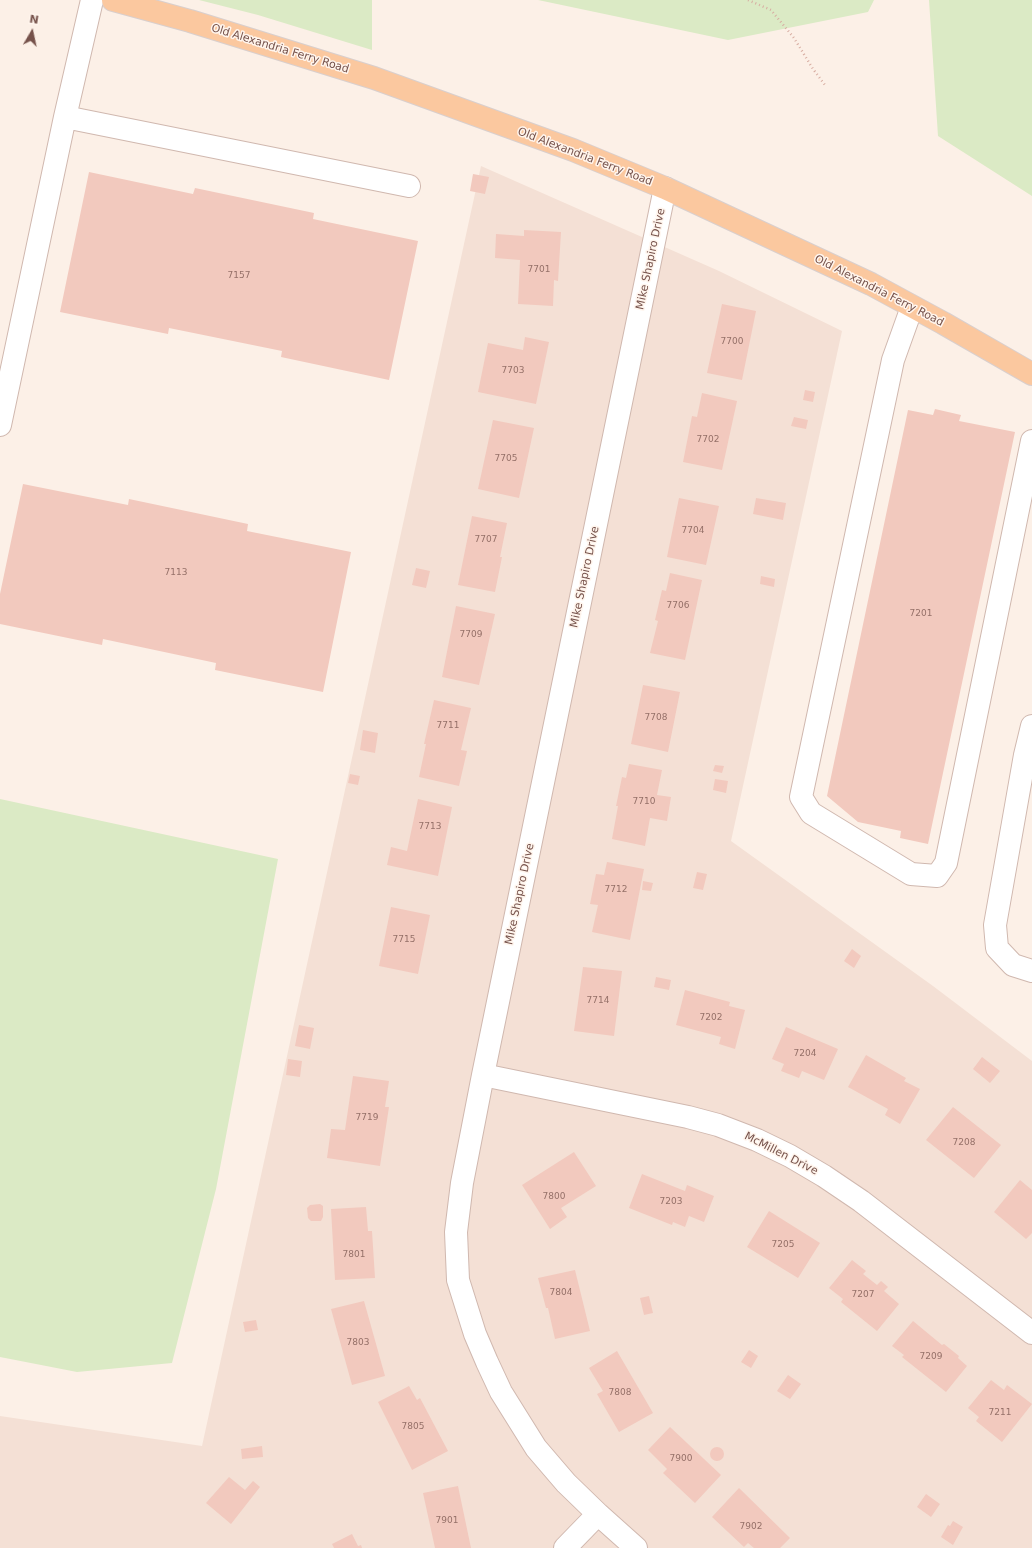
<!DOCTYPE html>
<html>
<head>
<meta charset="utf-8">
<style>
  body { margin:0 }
  #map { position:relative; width:1032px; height:1548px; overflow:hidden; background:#fcf0e7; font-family:"DejaVu Sans",sans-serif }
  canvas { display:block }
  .north { position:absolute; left:12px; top:12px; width:40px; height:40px; -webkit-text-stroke:3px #fff5ed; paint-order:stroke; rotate:9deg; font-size:11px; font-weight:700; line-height:16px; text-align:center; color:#76524b }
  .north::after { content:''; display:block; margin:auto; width:14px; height:18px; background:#76524b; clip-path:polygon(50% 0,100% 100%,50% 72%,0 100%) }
</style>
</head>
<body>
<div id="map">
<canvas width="1032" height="1548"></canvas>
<div class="north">N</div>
</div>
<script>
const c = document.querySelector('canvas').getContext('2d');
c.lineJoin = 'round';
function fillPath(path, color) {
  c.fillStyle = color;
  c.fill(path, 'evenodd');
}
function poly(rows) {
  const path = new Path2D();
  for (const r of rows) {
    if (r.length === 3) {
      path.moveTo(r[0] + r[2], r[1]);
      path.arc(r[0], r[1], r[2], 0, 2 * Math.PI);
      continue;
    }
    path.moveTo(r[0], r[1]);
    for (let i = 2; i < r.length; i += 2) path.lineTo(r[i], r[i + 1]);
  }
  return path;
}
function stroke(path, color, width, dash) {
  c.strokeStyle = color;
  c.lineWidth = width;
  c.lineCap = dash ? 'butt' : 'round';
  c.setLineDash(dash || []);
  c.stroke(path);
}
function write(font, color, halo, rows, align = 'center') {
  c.font = font + ' "DejaVu Sans",sans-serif';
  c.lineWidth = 3;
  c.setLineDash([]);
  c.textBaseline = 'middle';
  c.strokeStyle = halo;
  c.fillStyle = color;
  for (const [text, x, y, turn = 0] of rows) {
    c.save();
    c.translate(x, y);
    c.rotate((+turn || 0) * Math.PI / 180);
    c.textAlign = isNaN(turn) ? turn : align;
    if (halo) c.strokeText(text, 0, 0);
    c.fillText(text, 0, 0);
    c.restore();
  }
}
fillPath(poly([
  [481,166,719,271,842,331,731,841,933,986,1032,1061,1032,1548,0,1548,0,1416,202,1446]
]), '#f4e0d5');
fillPath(poly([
  [199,0,372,0,372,50,258,15],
  [538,0,874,0,868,12,728,40],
  [929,0,1032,0,1032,196,938,136],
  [0,799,278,859,216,1189,172,1363,77,1372,0,1357]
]), '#dbeac5');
fillPath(poly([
  [89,172,193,194,195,188,314,213,313,219,418,241,389,380,281,357,282,351,169,328,168,334,60,312],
  [473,174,489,177,485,194,470,191],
  [524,230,561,232,558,281,554,280,553,306,518,304,520,260,495,258,496,234,524,236],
  [722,304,756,311,742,380,707,373],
  [525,337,549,342,536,404,478,392,488,343,523,350],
  [805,390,815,392,813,402,803,400],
  [702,393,737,401,722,470,683,462,692,416,697,417],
  [935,409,961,415,959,421,1015,432,928,844,900,838,901,831,858,822,827,796,908,410,933,415],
  [794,417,808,420,806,429,791,426],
  [493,420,534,428,519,498,478,489],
  [23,484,128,505,129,499,248,524,247,531,351,552,323,692,215,670,216,663,103,639,102,645,0,624,0,594],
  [679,498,719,506,706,565,667,557],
  [756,498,786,503,783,520,753,514],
  [472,516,507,523,500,557,502,557,495,592,458,585],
  [416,568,430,571,426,588,412,585],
  [670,573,702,580,685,660,650,653,658,621,655,620,662,590,666,591],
  [761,576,775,579,774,587,760,584],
  [456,606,495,614,479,685,442,677],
  [643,685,680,692,668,752,631,744],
  [434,700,471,708,461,750,467,751,459,786,419,777,426,744,424,744],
  [363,730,378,733,375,753,360,750],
  [629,764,662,770,657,795,671,797,667,821,650,818,645,846,612,839,618,806,616,806,622,777,626,778],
  [715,765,724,766,722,773,713,771],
  [350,774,360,776,358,785,348,783],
  [715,779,728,781,726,793,713,790],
  [418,799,452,807,438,876,387,865,391,847,407,851],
  [607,862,644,869,630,940,592,932,598,905,590,904,596,874,604,875],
  [697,872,707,874,703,890,693,888],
  [643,881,653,883,651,891,642,890],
  [391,907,430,915,418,974,379,966],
  [852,949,861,956,854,968,844,961],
  [583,967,622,971,614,1036,574,1031],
  [656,977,671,980,669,990,654,987],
  [685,990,730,1002,729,1006,745,1010,735,1049,719,1044,721,1037,676,1025],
  [299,1025,314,1028,310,1049,295,1046],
  [786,1027,838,1049,824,1080,802,1071,799,1078,781,1071,784,1064,772,1059],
  [866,1055,906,1078,904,1081,920,1089,900,1124,885,1115,888,1109,848,1087],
  [982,1057,1000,1071,990,1083,973,1069],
  [288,1059,302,1061,300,1077,286,1075],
  [353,1076,389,1081,385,1107,389,1107,380,1166,327,1158,331,1129,345,1130],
  [953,1107,1001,1145,974,1178,926,1140],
  [574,1152,596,1186,561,1208,567,1217,550,1229,522,1185],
  [642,1174,685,1191,687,1185,714,1196,704,1222,689,1216,685,1227,673,1222,672,1225,629,1208],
  [1020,1180,1032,1190,1032,1233,1026,1239,994,1212],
  [320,1204,323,1206,323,1217,321,1221,311,1221,308,1218,307,1208,310,1205],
  [366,1207,368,1231,372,1231,375,1278,335,1280,331,1209],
  [769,1211,820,1243,798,1278,747,1247],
  [852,1260,866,1271,863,1274,877,1285,881,1281,888,1287,884,1291,899,1304,877,1331,841,1302,843,1299,829,1288],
  [575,1270,590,1331,555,1339,548,1308,546,1308,538,1278],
  [649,1296,653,1313,644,1315,640,1298],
  [364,1301,385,1376,352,1385,331,1309],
  [256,1320,258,1330,245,1332,243,1322],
  [913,1321,942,1345,944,1344,959,1356,958,1358,967,1366,946,1392,902,1357,904,1355,892,1346],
  [749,1350,758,1356,751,1368,741,1362],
  [617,1351,653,1413,619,1432,597,1394,603,1391,589,1368],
  [788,1375,801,1384,790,1399,777,1391],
  [991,1380,1004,1390,1007,1385,1032,1404,1002,1442,976,1421,979,1417,968,1408],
  [409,1386,417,1400,420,1398,448,1451,412,1470,378,1402],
  [670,1427,721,1475,695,1503,663,1473,667,1469,648,1450],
  [262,1446,263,1457,242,1459,241,1449],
  [717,1454,7],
  [229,1477,245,1490,253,1481,260,1487,231,1524,206,1503],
  [458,1486,471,1548,435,1548,423,1493],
  [739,1488,790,1538,780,1548,754,1548,748,1543,744,1547,712,1517],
  [926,1494,940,1504,931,1517,917,1507],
  [953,1521,963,1527,953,1545,941,1537,948,1525,950,1526],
  [352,1534,358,1546,361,1545,362,1548,334,1548,332,1544]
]), '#f2c9be');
const minor = poly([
  [65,117,409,186],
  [912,307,893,360,801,797,811,813,911,874,937,876,946,863,1032,441],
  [0,425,65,117,92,0],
  [1032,726,1025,755,995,925,997,948,1013,965,1032,971],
  [483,1075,688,1117,718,1125,757,1140,790,1156,824,1176,861,1201,1032,1333],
  [565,1548,598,1514],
  [636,1548,598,1514,566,1483,536,1448,501,1392,487,1362,475,1334,458,1280,456,1232,462,1183,483,1075,665,188]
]);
const major = poly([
  [113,0,190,21,374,78,573,150,665,188,871,284,943,323,1032,374]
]);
stroke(minor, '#d0b8af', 24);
stroke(major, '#d9cfcd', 24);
stroke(poly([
  [748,0,771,10,794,38,813,69,825,85]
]), '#d7aca1', 2.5, [1, 3]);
stroke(minor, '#fff', 22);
stroke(major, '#fbc89f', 22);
write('9px', '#957068', null, [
  ["7701",539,270],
  ["7157",239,276],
  ["7700",732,342],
  ["7703",513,371],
  ["7702",708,440],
  ["7705",506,459],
  ["7704",693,531],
  ["7707",486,540],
  ["7113",176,573],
  ["7706",678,606],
  ["7201",921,614],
  ["7709",471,635],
  ["7708",656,718],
  ["7711",448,726],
  ["7710",644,802],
  ["7713",430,827],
  ["7712",616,890],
  ["7715",404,940],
  ["7714",598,1001],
  ["7202",711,1018],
  ["7204",805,1054],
  ["7719",367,1118],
  ["7208",964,1143],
  ["7800",554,1197],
  ["7203",671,1202],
  ["7205",783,1245],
  ["7801",354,1255],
  ["7804",561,1293],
  ["7207",863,1295],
  ["7803",358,1343],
  ["7209",931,1357],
  ["7808",620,1393],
  ["7211",1000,1413],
  ["7805",413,1427],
  ["7900",681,1459],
  ["7901",447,1521],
  ["7902",751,1527]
]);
write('11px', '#76524b', '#fff5ed', [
  ["Old Alexandria Ferry Road",280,49,17],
  ["Old Alexandria Ferry Road",585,157,21],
  ["Mike Shapiro Drive",651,259,-78],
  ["Old Alexandria Ferry Road",879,291,27],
  ["Mike Shapiro Drive",585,577,-78],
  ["Mike Shapiro Drive",520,894,-78],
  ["McMillen Drive",781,1154,27]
]);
</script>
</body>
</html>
